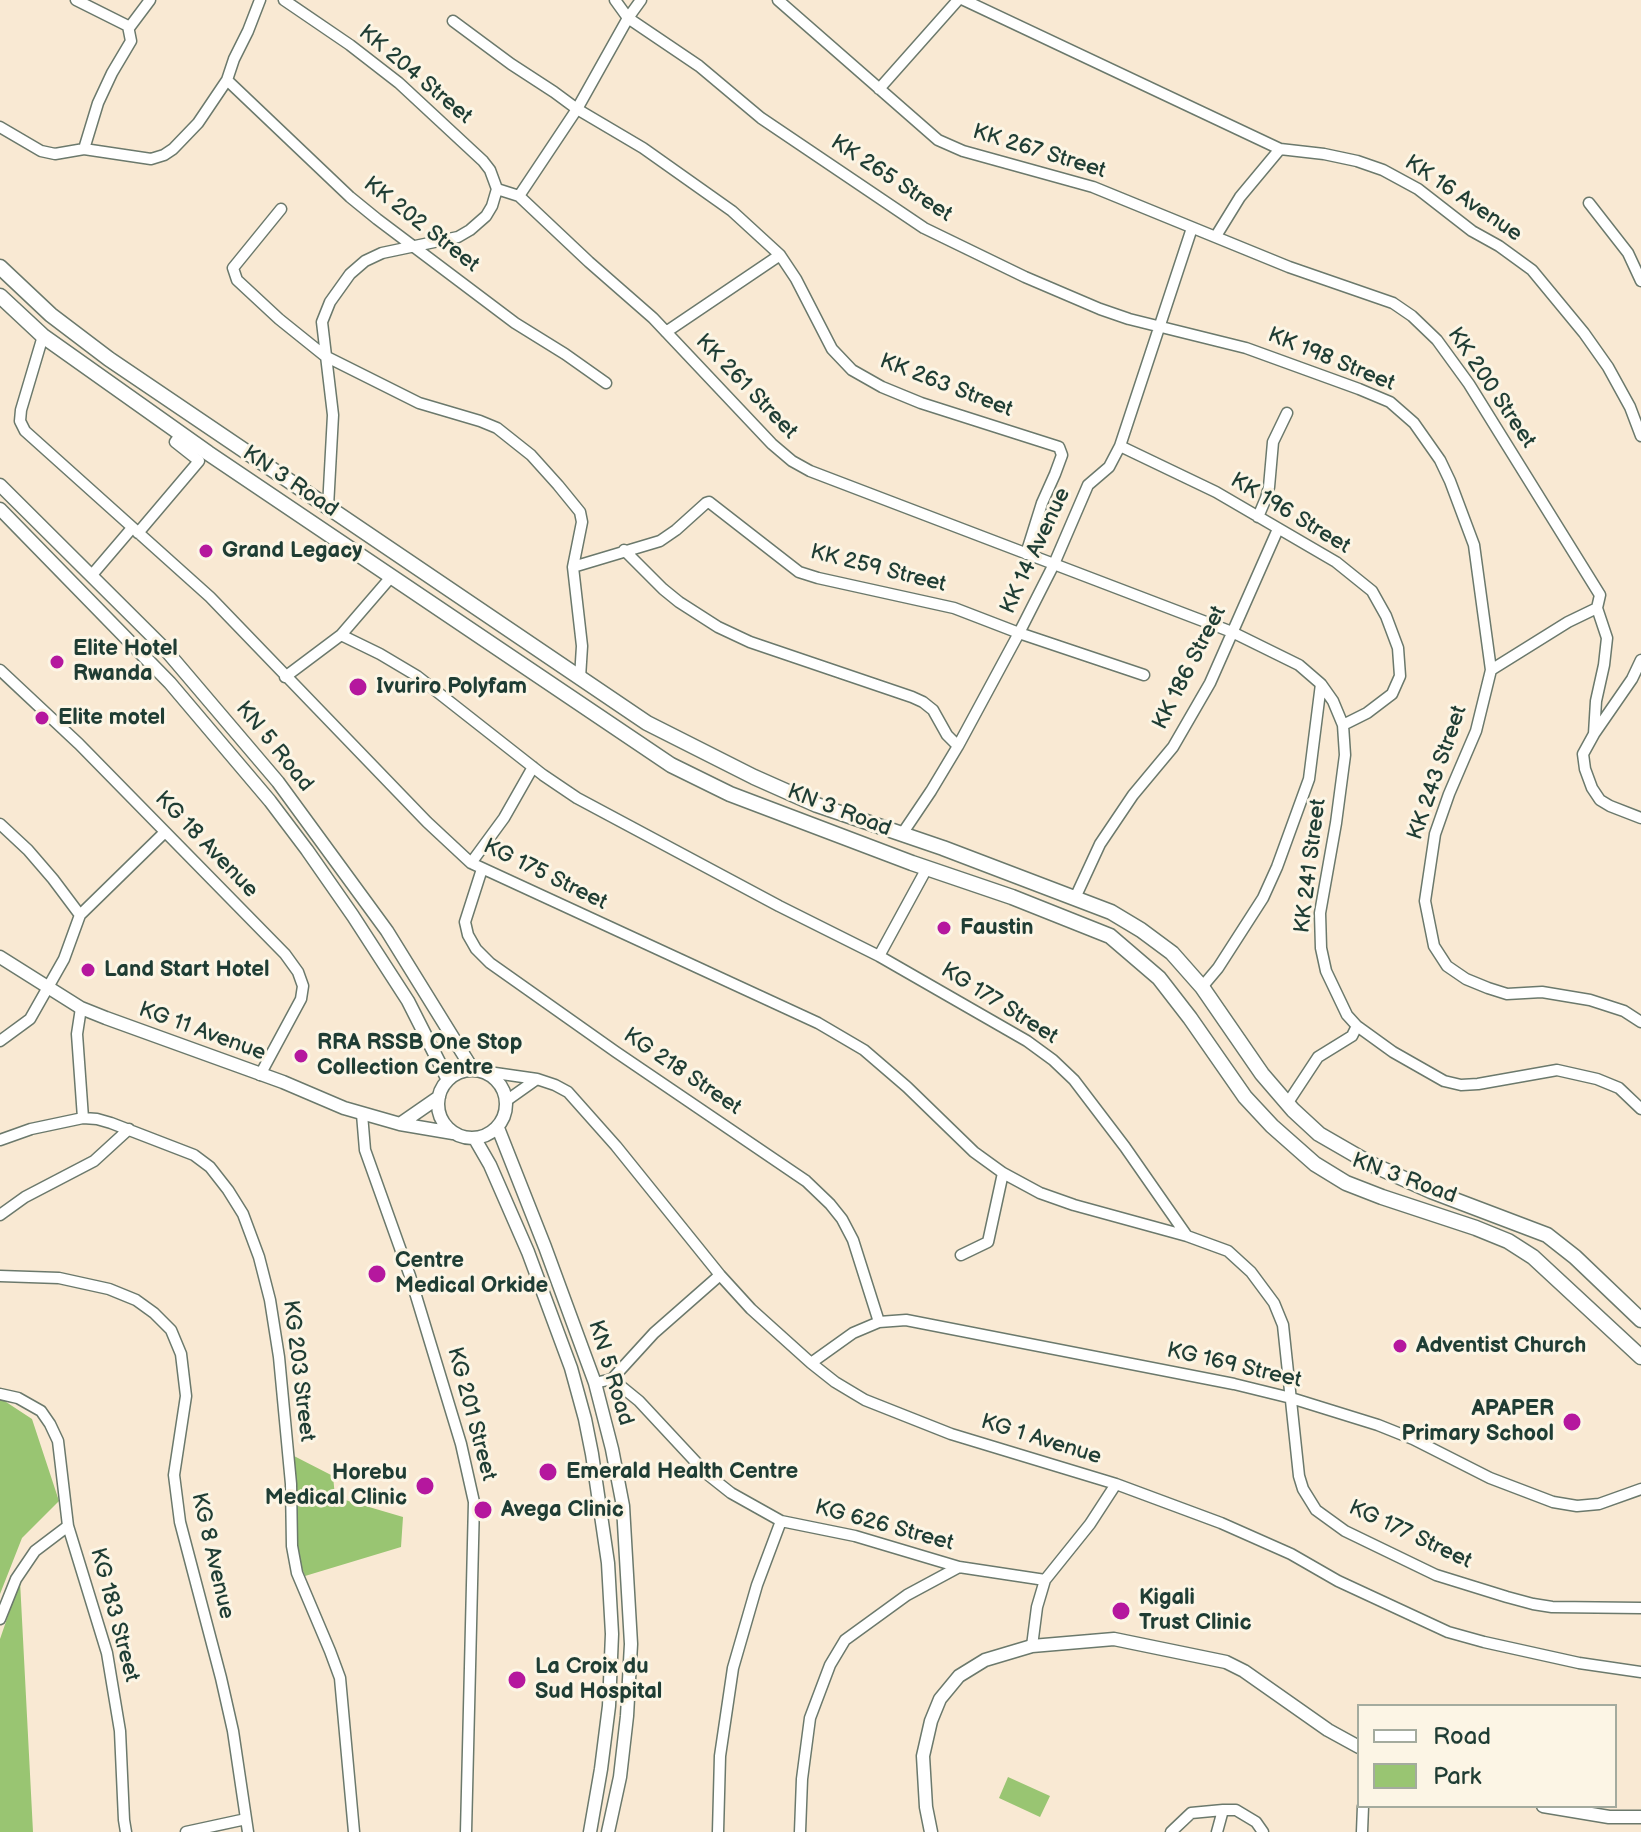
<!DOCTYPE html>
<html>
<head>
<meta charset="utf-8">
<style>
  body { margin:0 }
  #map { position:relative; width:1641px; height:1832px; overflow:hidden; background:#f9e9d3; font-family:"Balsamiq Sans",sans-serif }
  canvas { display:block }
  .legend { position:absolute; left:1357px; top:1704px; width:260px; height:104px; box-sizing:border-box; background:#fcf5e5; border:2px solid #a4ab9e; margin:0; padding:10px 14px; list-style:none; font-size:24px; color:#1f3d34 }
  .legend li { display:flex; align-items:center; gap:16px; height:40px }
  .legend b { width:40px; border:2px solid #a4ab9e }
</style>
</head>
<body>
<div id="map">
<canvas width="1641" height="1832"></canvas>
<ul class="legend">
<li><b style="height:10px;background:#fff"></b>Road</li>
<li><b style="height:22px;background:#99c572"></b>Park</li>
</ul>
</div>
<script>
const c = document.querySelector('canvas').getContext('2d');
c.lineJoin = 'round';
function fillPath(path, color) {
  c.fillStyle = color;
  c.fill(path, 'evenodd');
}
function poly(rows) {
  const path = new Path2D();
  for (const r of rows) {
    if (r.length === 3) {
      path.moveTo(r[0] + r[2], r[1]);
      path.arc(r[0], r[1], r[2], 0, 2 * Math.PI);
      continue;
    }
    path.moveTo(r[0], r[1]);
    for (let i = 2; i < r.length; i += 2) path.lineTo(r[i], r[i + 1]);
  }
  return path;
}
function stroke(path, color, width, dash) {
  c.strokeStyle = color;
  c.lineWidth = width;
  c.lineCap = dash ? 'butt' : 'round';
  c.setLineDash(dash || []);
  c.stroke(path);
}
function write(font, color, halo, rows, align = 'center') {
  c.font = font + ' "Balsamiq Sans",sans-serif';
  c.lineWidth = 6;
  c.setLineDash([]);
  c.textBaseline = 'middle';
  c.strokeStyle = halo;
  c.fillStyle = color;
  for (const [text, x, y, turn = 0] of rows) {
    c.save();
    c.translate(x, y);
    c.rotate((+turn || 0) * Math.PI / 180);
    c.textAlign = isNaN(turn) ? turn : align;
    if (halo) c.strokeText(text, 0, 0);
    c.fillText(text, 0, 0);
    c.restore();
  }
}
fillPath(poly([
  [0,1398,32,1419,59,1501,22,1538,0,1594],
  [294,1456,333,1476,335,1497,403,1517,401,1547,305,1576,295,1550],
  [20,1581,33,1832,0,1832,0,1639],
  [1008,1777,1050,1796,1040,1817,999,1798]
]), '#99c572');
const minor = poly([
  [76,0,128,26,131,41,112,73,98,103,84,149],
  [284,0,350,45,399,83,483,161,490,170,497,189,492,206,486,216,470,230,458,237,382,253,365,261,350,274,330,302,322,322,333,415,328,507],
  [615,0,628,18,699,66,761,118,924,228,1025,277,1100,309,1129,319,1246,348,1359,389,1390,402,1414,423,1440,460,1450,481,1474,545,1491,670,1476,731,1449,794,1435,834,1425,901,1434,946,1447,966,1466,979,1488,988,1507,994,1542,992,1590,1000,1624,1011,1641,1022],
  [778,0,938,140,963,151,1093,187,1289,267,1393,303,1412,316,1437,340,1469,384,1600,595,1597,608,1607,638,1604,665,1596,701,1594,734],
  [964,0,1280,149,1324,154,1357,161,1383,170,1418,189,1472,231,1499,246,1532,270,1584,333,1608,367,1630,407,1641,436],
  [453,21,511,64,554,92,577,109,643,148,732,211,780,255,796,279,832,349,852,370,882,387,921,403,1059,447,1062,455,1055,474,1042,503,1026,554],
  [129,28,150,0],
  [227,80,350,197,377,219,515,323,565,354,606,383],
  [879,89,958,0],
  [0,127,41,151,55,154,84,149,151,159,164,155,173,149,198,123,227,80,234,59,248,31,260,0],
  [497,189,519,196,589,262,653,318,772,444,792,461,810,471,1232,632,1299,665,1321,684,1333,701,1343,725,1345,755,1336,823,1320,913,1321,948,1326,971,1347,1015,1357,1026,1393,1052,1444,1081,1461,1085,1478,1084,1557,1070,1597,1079,1619,1088,1641,1109],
  [519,196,577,109,628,18,641,0],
  [1589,203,1628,253,1641,281],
  [281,209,233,268,237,280,279,319,325,356,419,403,480,421,497,428,531,455,558,485,580,512,582,522,573,567,582,646,580,678],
  [1216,236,1240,197,1280,149],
  [666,332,780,255],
  [43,336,21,410,20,421,25,431,210,597,427,822,471,863,818,1023,864,1050,907,1087,974,1152,1003,1173,1040,1193,1074,1205,1187,1236],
  [1120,446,1216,492,1336,562,1372,591,1386,616,1398,648,1400,676,1392,694,1367,713,1343,725],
  [1258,517,1266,498,1269,487,1273,442,1287,413],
  [138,533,199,461,175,442,181,434],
  [624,550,663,589,679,602,718,627,750,642,912,697,923,702,933,710,947,735,958,746],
  [573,567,660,541,676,530,706,503,709,502,799,572,818,578,954,608,1019,633,1144,675],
  [91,576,132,528],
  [341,635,380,654,417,676,543,775,577,798,779,906,879,956,1027,1041,1053,1060,1074,1080,1125,1147,1187,1236,1228,1251,1251,1272,1274,1303,1283,1325,1299,1476,1303,1489,1316,1510,1345,1531,1436,1575,1507,1597,1533,1604,1552,1607,1641,1608],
  [1641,660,1632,679,1594,734,1583,754,1585,769,1592,788,1600,800,1610,806,1641,818],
  [0,670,79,744,285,954,298,972,303,986,301,999,260,1075],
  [1491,670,1568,622,1597,608],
  [285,677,341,635,391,577],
  [0,824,28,850,53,879,80,915],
  [902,834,931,791,958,746,1019,633,1054,564,1088,485,1109,467,1120,446,1192,228],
  [471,863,504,818,533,767],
  [482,869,465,922,468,935,476,949,490,963,616,1052,806,1181,830,1204,842,1219,853,1240,879,1322],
  [1075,898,1100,844,1133,795,1173,747,1210,683,1278,529],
  [879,956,927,868],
  [1202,987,1218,968,1263,898,1277,867,1309,779,1321,684],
  [81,1008,77,1034,83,1118],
  [0,1041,30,1019,64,959,80,915,165,832],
  [481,1071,537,1079,555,1085,568,1092,616,1146,720,1275,751,1309,811,1363,835,1382,865,1400,951,1434,1116,1484,1221,1523,1291,1554,1338,1581,1448,1632,1484,1642,1579,1663,1641,1672],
  [506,1101,537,1079],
  [1287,1104,1318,1057,1352,1036,1357,1026],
  [362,1114,365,1150,410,1276,461,1444,474,1502,466,1832],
  [0,1140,31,1129,83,1118,97,1119,111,1123,194,1155,210,1167,228,1190,243,1214,259,1257,270,1300,279,1357,291,1484,292,1546,297,1573,330,1651,340,1678,354,1832],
  [0,1215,25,1197,94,1161,129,1129],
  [961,1255,988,1242,1003,1173],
  [0,1276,59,1278,109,1289,136,1300,154,1313,171,1330,181,1354,186,1396,174,1475,180,1522,221,1678,233,1731,248,1832],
  [811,1363,853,1333,879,1322,906,1320,1234,1384,1291,1398,1378,1425,1413,1439,1490,1478,1553,1502,1577,1506,1599,1504,1641,1489],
  [612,1379,639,1401,707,1474,731,1493,781,1521,855,1536,959,1567],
  [595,1383,612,1379,654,1333,720,1275],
  [0,1394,18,1398,41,1411,50,1424,58,1441,68,1526,107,1653,120,1731,124,1820,126,1832],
  [0,1619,16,1579,35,1551,68,1526],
  [1032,1646,1037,1607,1045,1580,1090,1524,1116,1484],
  [186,1832,246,1819],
  [718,1832,720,1756,733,1668,757,1585,781,1521],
  [800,1832,802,1779,810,1718,830,1665,845,1640,907,1595,959,1567,1045,1580],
  [1171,1832,1191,1813,1223,1810,1236,1810,1256,1822,1263,1832],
  [1217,1832,1223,1810],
  [1362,1832,1363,1806]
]);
const major = poly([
  [0,485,164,648,278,782,387,931,473,1070],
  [0,509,170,683,270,801,307,850,353,916,408,1001,448,1080],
  [0,957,81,1008,106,1018,283,1082,344,1108,400,1124,453,1133],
  [472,1104,34],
  [400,1124,439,1097],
  [498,1128,545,1247,595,1383,612,1449,623,1506,631,1644,627,1716,620,1777,608,1832],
  [475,1139,490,1165,528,1252,571,1368,585,1419,592,1454,608,1563,612,1634,609,1706,601,1769,590,1832],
  [1543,1806,1609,1817,1641,1817],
  [931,1832,926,1807,923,1756,931,1721,940,1699,959,1676,985,1660,1032,1646,1114,1639,1226,1662,1244,1671,1328,1730,1359,1747]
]);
const highway = poly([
  [0,267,51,315,109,359,647,723,754,777,817,805,943,848,1111,912,1141,930,1172,953,1202,987,1262,1074,1293,1110,1319,1134,1371,1164,1431,1191,1547,1235,1575,1257,1641,1320],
  [0,296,43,336,208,453,671,765,730,794,912,863,1012,897,1110,936,1159,978,1190,1018,1245,1097,1272,1126,1315,1164,1346,1183,1382,1197,1476,1228,1508,1241,1533,1257,1641,1357]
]);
stroke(minor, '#6b796c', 13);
stroke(major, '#6b796c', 15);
stroke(highway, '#6b796c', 17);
stroke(minor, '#fff', 10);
stroke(major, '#fff', 12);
stroke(highway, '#fff', 14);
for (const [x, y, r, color] of [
  [206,551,8,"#b5179e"],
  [57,662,8,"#b5179e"],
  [358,687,10,"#b5179e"],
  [42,718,8,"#b5179e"],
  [944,928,8,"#b5179e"],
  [88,970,8,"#b5179e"],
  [301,1056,8,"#b5179e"],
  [377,1274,10,"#b5179e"],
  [1400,1346,8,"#b5179e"],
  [1572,1422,10,"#b5179e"],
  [548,1472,10,"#b5179e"],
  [425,1486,10,"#b5179e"],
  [483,1510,10,"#b5179e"],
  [1121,1611,10,"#b5179e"],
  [517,1680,10,"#b5179e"]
]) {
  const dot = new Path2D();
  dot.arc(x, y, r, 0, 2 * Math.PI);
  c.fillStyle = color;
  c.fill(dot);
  stroke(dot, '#fcf5e5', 3);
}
write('22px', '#1f3d34', '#fcf5e5', [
  ["KK 204 Street",415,75,40],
  ["KK 267 Street",1039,152,17],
  ["KK 265 Street",891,179,33],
  ["KK 16 Avenue",1463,199,34],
  ["KK 202 Street",421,225,38],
  ["KK 198 Street",1331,360,22],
  ["KK 263 Street",946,386,21],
  ["KK 261 Street",746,387,46],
  ["KK 200 Street",1491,388,56],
  ["KN 3 Road",290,482,34],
  ["KK 196 Street",1290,514,31],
  ["KK 14 Avenue",1036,551,-65],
  ["KK 259 Street",878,569,14],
  ["KK 186 Street",1190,668,-63],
  ["KN 5 Road",274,747,51],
  ["KK 243 Street",1438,773,-71],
  ["KN 3 Road",839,811,21],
  ["KG 18 Avenue",206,845,46],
  ["KK 241 Street",1311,866,-83],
  ["KG 175 Street",545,875,26],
  ["KG 177 Street",999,1004,32],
  ["KG 11 Avenue",202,1032,20],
  ["KG 218 Street",682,1072,34],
  ["KN 3 Road",1404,1179,20],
  ["KG 169 Street",1234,1366,13],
  ["KG 203 Street",298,1371,83],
  ["KN 5 Road",610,1373,73],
  ["KG 201 Street",471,1414,75],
  ["KG 1 Avenue",1041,1440,17],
  ["KG 626 Street",884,1526,15],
  ["KG 177 Street",1410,1535,25],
  ["KG 8 Avenue",212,1556,77],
  ["KG 183 Street",114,1615,75]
]);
write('bold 22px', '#1f3d34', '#fcf5e5', [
  ["Grand Legacy",222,551],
  ["Elite Hotel",73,649],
  ["Rwanda",73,674],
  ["Ivuriro Polyfam",376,687],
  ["Elite motel",58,718],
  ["Faustin",960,928],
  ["Land Start Hotel",104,970],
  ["RRA RSSB One Stop",317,1043],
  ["Collection Centre",317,1068],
  ["Centre",395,1261],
  ["Medical Orkide",395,1286],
  ["Adventist Church",1416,1346],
  ["APAPER",1554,1409,"right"],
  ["Primary School",1554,1434,"right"],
  ["Emerald Health Centre",566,1472],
  ["Horebu",407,1473,"right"],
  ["Medical Clinic",407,1498,"right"],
  ["Avega Clinic",501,1510],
  ["Kigali",1139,1598],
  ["Trust Clinic",1139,1623],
  ["La Croix du",535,1667],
  ["Sud Hospital",535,1692]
], 'left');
</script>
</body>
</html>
